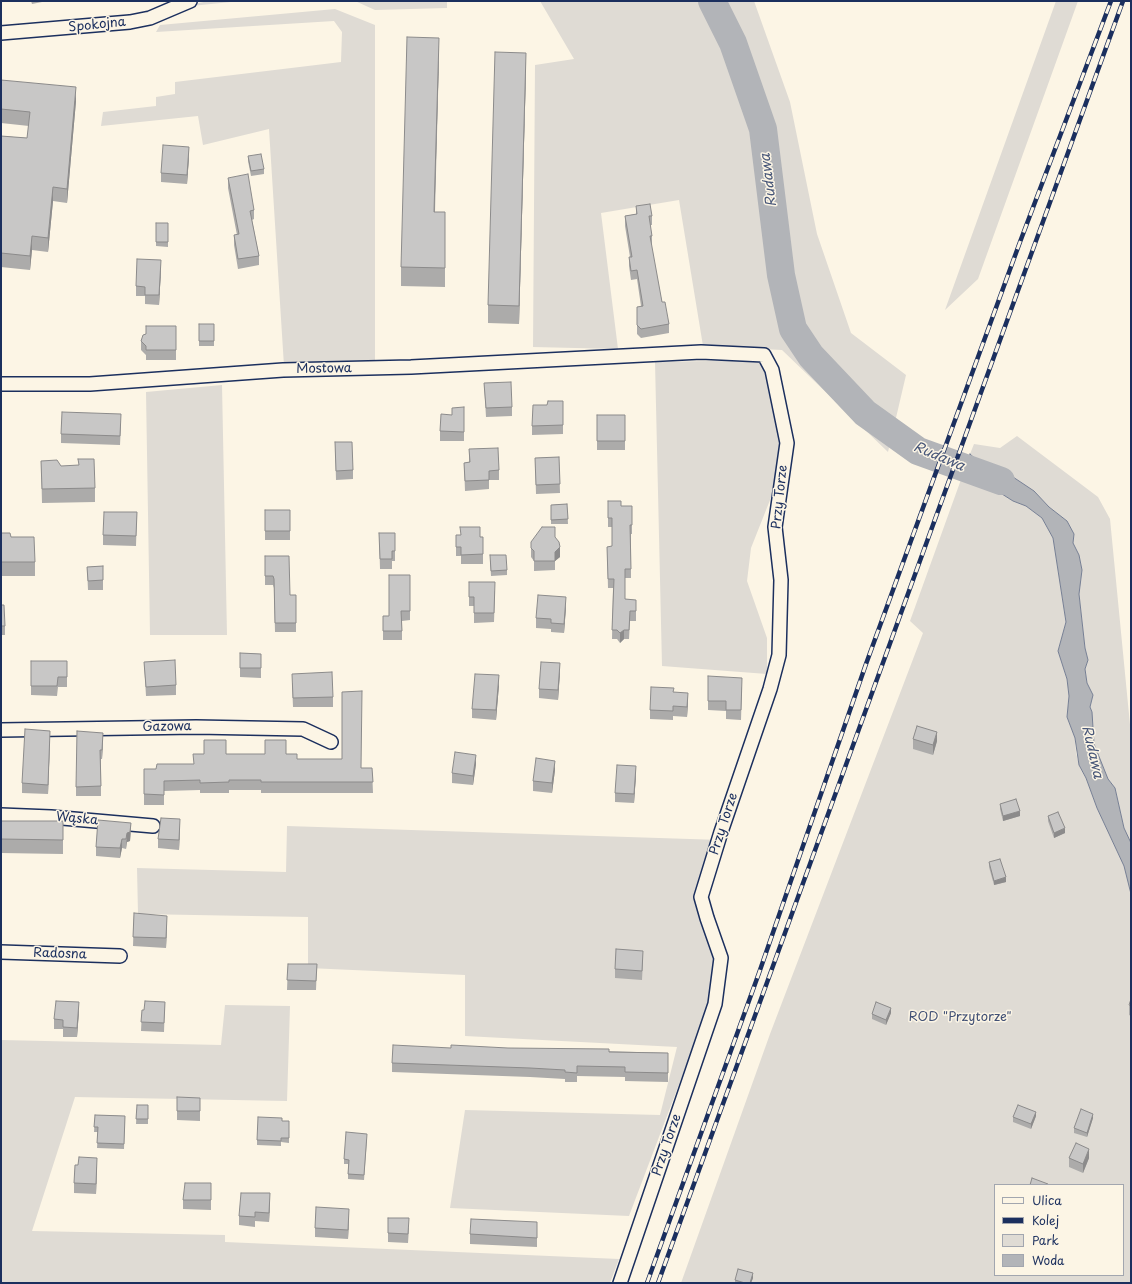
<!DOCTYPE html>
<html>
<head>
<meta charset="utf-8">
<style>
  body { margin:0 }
  #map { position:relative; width:1132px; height:1284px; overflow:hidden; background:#fcf5e5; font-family:"Playpen Sans",sans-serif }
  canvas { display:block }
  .frame { position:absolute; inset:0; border:2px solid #1b2f5e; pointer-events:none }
  .legend { position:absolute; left:994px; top:1184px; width:130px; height:92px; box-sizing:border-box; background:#fcf5e5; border:1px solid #a2a6af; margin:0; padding:5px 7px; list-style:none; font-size:12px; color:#1b2f5e }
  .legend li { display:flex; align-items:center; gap:8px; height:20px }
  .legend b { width:20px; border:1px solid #a2a6af }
</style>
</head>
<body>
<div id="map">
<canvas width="1132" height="1284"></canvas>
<div class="frame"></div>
<ul class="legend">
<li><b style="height:5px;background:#fcf5e5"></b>Ulica</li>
<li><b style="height:5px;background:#1b2f5e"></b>Kolej</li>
<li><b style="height:11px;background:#dfdbd4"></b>Park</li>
<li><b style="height:11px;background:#b2b4b8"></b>Woda</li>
</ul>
</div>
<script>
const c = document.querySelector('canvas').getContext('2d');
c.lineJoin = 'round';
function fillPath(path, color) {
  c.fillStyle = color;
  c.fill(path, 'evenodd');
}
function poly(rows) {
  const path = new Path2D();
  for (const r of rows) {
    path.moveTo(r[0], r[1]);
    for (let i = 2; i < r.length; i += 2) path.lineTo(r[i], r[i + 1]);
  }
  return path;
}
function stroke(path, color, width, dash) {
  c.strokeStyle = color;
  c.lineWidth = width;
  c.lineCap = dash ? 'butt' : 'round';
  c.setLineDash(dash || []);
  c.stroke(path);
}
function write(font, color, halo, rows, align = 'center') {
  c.font = font + ' "Playpen Sans",sans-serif';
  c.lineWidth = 3;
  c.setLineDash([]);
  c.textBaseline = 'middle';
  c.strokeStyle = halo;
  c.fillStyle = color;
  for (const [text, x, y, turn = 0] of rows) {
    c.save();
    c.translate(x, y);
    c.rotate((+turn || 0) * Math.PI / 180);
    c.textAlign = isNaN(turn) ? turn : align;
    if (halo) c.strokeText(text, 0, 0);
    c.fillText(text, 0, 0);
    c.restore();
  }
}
fillPath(poly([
  [208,1,241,1,181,7],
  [355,1,447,1,447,8,375,10],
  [540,1,754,1,790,102,817,234,851,333,906,375,888,452,782,350,703,346,679,200,601,213,618,349,533,347,535,65,574,59],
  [1056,1,1078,1,978,279,945,310],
  [335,9,375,25,375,363,284,366,269,129,203,145,198,116,101,126,103,112,156,106,156,97,175,94,175,82,341,62,342,32,334,21,156,32,160,25],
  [762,360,783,412,784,457,770,500,751,548,747,581,767,638,767,674,662,666,655,362],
  [222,385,227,635,150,635,146,392],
  [1017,436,1098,497,1110,519,1131,735,1131,843,1124,828,1115,788,1108,779,1094,744,1092,712,1090,707,1093,695,1087,683,1085,669,1088,660,1085,648,1079,593,1082,570,1079,555,1073,543,1074,534,1067,521,1049,507,1034,491,1010,475,982,465,970,454,974,444,1000,448],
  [963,474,991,487,1013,501,1026,506,1042,518,1053,538,1066,622,1058,651,1067,679,1069,696,1067,717,1075,738,1076,753,1080,768,1086,778,1097,808,1124,866,1131,894,1131,1283,681,1283,770,1034,923,633,910,621],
  [995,1185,1123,1185,1123,1275,995,1275],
  [287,826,721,840,707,900,719,960,714,992,629,1216,450,1208,465,1110,660,1115,677,1047,465,1036,465,975,308,968,308,917,138,914,137,868,286,872],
  [225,1005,290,1006,287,1101,75,1097,32,1231,225,1235,225,1242,619,1259,610,1283,1,1283,1,1040,221,1045]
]), '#dfdbd4');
const water = poly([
  [970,454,982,465,1010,475,1034,491,1049,507,1067,521,1074,534,1073,543,1079,555,1082,570,1079,594,1085,648,1088,660,1085,669,1087,683,1093,695,1090,707,1092,712,1094,744,1108,779,1115,788,1124,828,1131,843,1131,894,1124,866,1097,808,1086,778,1079,765,1075,738,1067,717,1069,696,1067,679,1058,651,1066,622,1053,538,1042,518,1026,506,1013,501,991,487,963,474,970,454]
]);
fillPath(water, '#b2b4b8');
stroke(water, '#767f94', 1);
stroke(poly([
  [712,1,733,43,763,129,781,275,793,329,811,356,865,413,918,451,1001,481]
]), '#b2b4b8', 28);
const street = poly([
  [1,33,130,22,150,18,190,1],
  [1,384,90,384,283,370,411,367,701,352,764,355,772,370,787,443,775,527,781,580,779,655,770,689,721,832,701,897,707,918,721,958,715,1004,620,1283],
  [1,730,196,727,303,729,331,742],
  [1,815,51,817,153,826],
  [1,952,120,956]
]);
stroke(street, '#1b2f5e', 16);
stroke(street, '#fcf5e5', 13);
const rail = poly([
  [647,1283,759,973,866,664,1020,242,1111,1],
  [658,1283,1123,1]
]);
stroke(rail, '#1b2f5e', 4.5);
stroke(rail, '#fcf5e5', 3, [9]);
fillPath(poly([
  [31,1,47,1,32,4],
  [439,57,435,212,445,212,445,287,401,286,401,267],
  [526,71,519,324,488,323,488,305],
  [1,80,76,101,67,203,53,201,48,252,32,250,30,270,1,267,1,136,27,138,29,126,1,123],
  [248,156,264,169,264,174,251,176,248,161],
  [189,157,187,184,161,182,161,173],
  [228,178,254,210,254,219,252,220,259,256,259,265,238,269,234,245,234,235,237,235,228,188],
  [636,206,652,216,652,225,650,225,652,236,652,245,651,245,662,302,669,324,669,333,641,338,637,334,637,325,641,306,637,279,631,280,629,266,629,257,630,257,625,226,625,216,636,214],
  [168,223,168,247,156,246,156,242],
  [161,270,159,305,145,304,145,296,136,296,136,286],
  [199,324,214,324,214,346,199,346],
  [176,326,176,360,146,360,146,355,141,350,141,341,146,334],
  [484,383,512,407,512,416,486,417],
  [563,401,563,434,532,435,532,426,547,405],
  [464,407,464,441,440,441,440,431,452,415],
  [597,415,625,415,625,450,597,450],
  [121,424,120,445,61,443,61,434],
  [335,442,353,470,353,479,336,480],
  [469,449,499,470,499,480,489,480,489,489,465,491,464,463,469,462],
  [559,457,560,493,536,494,535,458],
  [41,461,61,466,95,488,95,502,42,503],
  [608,501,621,506,632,506,632,534,631,534,631,578,625,578,625,599,636,600,636,621,630,621,629,639,624,639,620,643,617,639,612,639,613,588,608,588,607,547,612,546,612,527,608,527],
  [567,504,568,524,551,524,551,505],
  [265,510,290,510,290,540,265,540],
  [137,512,136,546,103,545,103,535],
  [1,533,11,537,35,562,35,576,1,576],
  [379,533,395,533,395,561,392,561,392,569,380,569],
  [456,535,483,537,483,564,461,564,461,556,456,556],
  [555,537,560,557,555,561,555,570,534,571,534,561,531,557,531,542],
  [265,556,290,595,296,595,296,632,275,632,274,588,273,585,265,585],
  [490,560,507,570,507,575,491,576],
  [103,566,103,590,88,590,87,567],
  [410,575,410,620,402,621,402,640,383,640,383,616,389,616],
  [469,582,495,591,494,622,474,623,474,606,469,606],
  [1,605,5,626,5,635,1,635],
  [566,607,564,633,551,632,551,629,536,628,536,618],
  [240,653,261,654,261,678,240,677],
  [31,661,67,661,67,687,58,687,57,696,31,695],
  [144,662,176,685,176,695,146,696],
  [560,672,558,700,539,698,539,689],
  [292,683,333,697,333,707,293,707],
  [499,685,496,720,472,718,472,709],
  [742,687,741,720,726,719,726,711,708,710,708,701],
  [674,692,688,702,687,717,673,716,673,720,650,719,650,710],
  [913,739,937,741,933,755,913,749],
  [50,740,48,794,22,793,22,783],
  [103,742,102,759,101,759,101,796,76,796,76,787],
  [226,754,286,754,297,759,342,759,361,768,372,768,373,793,261,793,261,790,229,790,229,793,200,793,200,790,164,791,164,805,144,805,144,769,156,769,194,764],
  [476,764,473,785,452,783,452,773],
  [555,770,552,793,533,791,533,781],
  [636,775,634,803,615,802,615,793],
  [1000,804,1020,816,1003,821,1000,809],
  [1048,816,1065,833,1054,838,1048,821],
  [1,821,63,821,63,854,1,853],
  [180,828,179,850,158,848,158,839],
  [131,832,130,841,127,842,126,849,122,848,120,858,96,856,96,847],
  [989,862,1006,882,994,885,989,867],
  [134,913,167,925,166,948,133,946],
  [643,960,642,980,615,978,615,969],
  [288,964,317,964,316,990,287,990],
  [1131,999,1131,1016,1129,1015,1129,1005],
  [165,1002,164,1032,141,1031,142,1010,144,1010],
  [79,1011,77,1037,63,1037,63,1029,54,1029,54,1019],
  [891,1013,886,1025,872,1019,872,1014],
  [451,1048,508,1048,668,1053,668,1082,625,1081,625,1077,577,1076,577,1082,565,1082,565,1079,530,1077,392,1072,392,1063],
  [177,1097,200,1107,200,1121,177,1120],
  [137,1105,148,1105,148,1124,136,1124],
  [95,1115,125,1116,124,1149,97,1148,98,1132,94,1132],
  [1036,1116,1031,1129,1013,1122,1013,1117],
  [1093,1118,1087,1137,1074,1133,1074,1128],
  [282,1121,289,1121,289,1143,281,1142,281,1146,257,1145,257,1140],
  [367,1139,364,1180,348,1179,348,1164,344,1164,344,1159],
  [1069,1158,1089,1158,1083,1173,1069,1167],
  [78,1165,97,1167,96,1194,74,1193,74,1183],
  [211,1183,211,1210,183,1209,183,1200],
  [270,1202,269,1222,255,1221,255,1227,239,1225,239,1216],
  [349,1218,348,1239,315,1237,315,1228],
  [409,1228,408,1243,388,1242,388,1233],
  [537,1231,537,1247,470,1244,470,1234],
  [753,1278,751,1283,735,1283,735,1280]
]), '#acabaa');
fillPath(poly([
  [439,38,439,57,434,230,434,212],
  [526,53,526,71,519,324,519,306],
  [76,87,76,101,67,203,67,189],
  [189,147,189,157,187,184,187,175],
  [53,187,53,201,48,252,48,238],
  [32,236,32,250,30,270,30,256],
  [161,260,161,270,159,305,159,295],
  [560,547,560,557,555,561,555,552],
  [566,597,566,607,564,633,564,624],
  [624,630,624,639,620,643,620,633],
  [560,663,560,672,558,700,558,690],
  [499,675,499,685,496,720,496,710],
  [688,693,688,702,687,717,687,707],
  [50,731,50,740,48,794,48,785],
  [937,732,937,741,933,755,933,745],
  [103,733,103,742,102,759,102,750],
  [476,755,476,764,473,785,473,776],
  [555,761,555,770,552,793,552,783],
  [636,766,636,775,634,803,634,794],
  [1020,811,1020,816,1003,821,1003,816],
  [180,819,180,828,179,850,179,840],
  [131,823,130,841,127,842,126,849,127,833],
  [1065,828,1065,833,1054,838,1054,833],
  [122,839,122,848,120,858,120,848],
  [1006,877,1006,882,994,885,994,881],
  [167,916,167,925,166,948,166,938],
  [79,1002,79,1011,77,1037,77,1028],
  [891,1008,891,1013,886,1025,886,1020],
  [1036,1112,1036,1116,1031,1129,1031,1124],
  [1093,1114,1093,1118,1087,1137,1087,1133],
  [1089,1149,1089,1158,1083,1173,1083,1164],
  [97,1158,97,1167,96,1194,96,1184],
  [270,1193,270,1202,269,1222,269,1213],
  [349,1209,349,1218,348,1239,348,1230],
  [753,1273,753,1278,751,1283,750,1283]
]), '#8c8b8b');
const building = poly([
  [407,37,439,38,434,212,445,212,445,268,401,267,407,37],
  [495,52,526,53,519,306,488,305,495,52],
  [1,80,76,87,67,189,53,187,48,238,32,236,30,256,1,253,1,136,27,138,30,112,1,109,1,80],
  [163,145,189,147,187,175,161,173,163,145],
  [261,154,264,169,251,171,248,156,261,154],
  [248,174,254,210,250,211,259,256,238,259,234,235,239,234,228,178,248,174],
  [650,204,652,216,649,216,652,236,650,236,662,302,665,302,669,324,641,329,637,325,637,307,643,306,637,270,631,271,629,257,632,257,625,216,637,214,636,206,650,204],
  [156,223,168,223,168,242,156,242,156,223],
  [137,259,161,260,159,295,145,295,145,287,136,286,137,259],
  [199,324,214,324,214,341,199,341,199,324],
  [146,326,176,326,176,350,146,350,146,346,141,341,143,335,146,334,146,326],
  [511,382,512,407,486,408,484,383,511,382],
  [548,401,563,401,563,425,532,426,533,405,547,405,548,401],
  [464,407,464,432,440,431,441,414,452,415,452,408,464,407],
  [62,412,121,414,120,436,61,434,62,412],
  [597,415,625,415,625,441,597,441,597,415],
  [335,442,352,442,353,470,336,471,335,442],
  [498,448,499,470,489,471,489,480,465,481,464,463,470,462,469,449,498,448],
  [559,457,560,484,536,485,535,458,559,457],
  [78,459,94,459,95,488,42,489,41,461,57,460,61,466,79,465,78,459],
  [608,501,621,501,621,506,632,506,632,525,630,525,631,569,625,569,625,599,636,600,636,611,630,611,629,630,624,630,620,633,617,630,612,630,614,579,608,579,607,547,612,546,612,518,608,518,608,501],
  [567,504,568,519,551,520,551,505,567,504],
  [265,510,290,510,290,531,265,531,265,510],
  [104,512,137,512,136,536,103,535,104,512],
  [460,527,480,527,480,537,483,537,483,554,461,555,461,547,456,547,456,535,461,535,460,527],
  [542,527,555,527,555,537,559,542,560,547,555,552,555,561,534,561,534,551,531,548,531,542,542,527],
  [1,533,10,533,11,537,34,537,35,562,1,562,1,533],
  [379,533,395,533,395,551,392,551,392,559,380,559,379,533],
  [490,555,506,555,507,570,491,571,490,555],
  [265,556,289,556,290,595,296,595,296,623,275,623,274,579,273,576,265,576,265,556],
  [103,566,103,580,88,581,87,567,103,566],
  [389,575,410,575,410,611,401,611,402,631,383,631,383,616,389,616,389,575],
  [469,582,495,582,494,613,474,613,474,597,469,597,469,582],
  [538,595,566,597,564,624,551,623,551,619,536,618,538,595],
  [1,605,4,605,5,626,1,626,1,605],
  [240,653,261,654,261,668,240,668,240,653],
  [175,660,176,685,146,687,144,662,175,660],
  [31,661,67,661,67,677,58,677,57,686,31,686,31,661],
  [541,662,560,663,558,690,539,689,541,662],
  [332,672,333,697,293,698,292,674,332,672],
  [475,674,499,675,496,710,472,709,475,674],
  [708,676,742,678,741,710,726,710,726,701,708,701,708,676],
  [651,687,674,688,673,692,688,693,687,707,673,706,673,711,650,710,651,687],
  [362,691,361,768,372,768,373,782,261,782,261,780,229,780,229,782,200,783,200,780,164,781,164,795,144,794,144,769,156,769,157,764,194,764,193,754,204,754,204,740,226,740,226,754,265,754,265,740,286,740,286,754,297,754,297,759,342,759,342,692,362,691],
  [917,726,937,732,933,745,913,739,917,726],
  [25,729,50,731,48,785,22,783,25,729],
  [77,731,103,733,102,750,100,750,101,786,76,787,77,731],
  [455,752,476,755,473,776,452,773,455,752],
  [536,758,555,761,552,783,533,781,536,758],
  [617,765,636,766,634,794,615,793,617,765],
  [1016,799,1020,811,1003,816,1000,804,1016,799],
  [1058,812,1065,828,1054,833,1048,816,1058,812],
  [161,818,180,819,179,840,158,839,161,818],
  [98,820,131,823,130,832,127,833,126,839,122,839,120,848,96,847,98,820],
  [1,821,63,821,63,840,1,839,1,821],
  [1000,859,1006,877,994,881,989,862,1000,859],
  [134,913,167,916,166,938,133,937,134,913],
  [616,949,643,951,642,971,615,969,616,949],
  [288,964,317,964,316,981,287,980,288,964],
  [1131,999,1131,1006,1129,1005,1131,999],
  [56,1001,79,1002,77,1028,63,1027,63,1020,54,1019,56,1001],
  [145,1001,165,1002,164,1023,141,1022,142,1010,144,1010,145,1001],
  [876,1002,891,1008,886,1020,872,1014,876,1002],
  [393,1045,451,1048,451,1045,508,1048,609,1049,609,1052,668,1053,668,1073,625,1072,625,1067,577,1066,577,1073,565,1072,565,1070,530,1068,392,1063,393,1045],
  [177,1097,200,1098,200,1111,177,1111,177,1097],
  [137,1105,148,1105,148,1119,136,1119,137,1105],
  [1018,1105,1036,1112,1031,1124,1013,1117,1018,1105],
  [1081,1109,1093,1114,1087,1133,1074,1128,1081,1109],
  [95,1115,125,1116,124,1144,97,1143,98,1127,94,1127,95,1115],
  [258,1117,282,1118,282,1121,289,1121,289,1138,281,1138,281,1141,257,1140,258,1117],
  [346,1132,367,1134,364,1175,348,1174,349,1160,344,1159,346,1132],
  [1076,1143,1089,1149,1083,1164,1069,1158,1076,1143],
  [79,1157,97,1158,96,1184,74,1183,75,1165,78,1165,79,1157],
  [1032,1178,1048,1184,1047,1185,1030,1185,1032,1178],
  [185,1183,211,1183,211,1200,183,1200,185,1183],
  [241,1193,270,1193,269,1213,255,1212,255,1217,239,1216,241,1193],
  [316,1207,349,1209,348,1230,315,1228,316,1207],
  [388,1218,409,1218,408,1234,388,1233,388,1218],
  [471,1219,537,1222,537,1238,470,1234,471,1219],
  [738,1269,753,1273,750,1283,745,1283,735,1280,738,1269]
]);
fillPath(building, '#c8c7c6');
stroke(building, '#8c8b8b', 1);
write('13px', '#1b2f5e', '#fcf5e5', [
  ["Spokojna",97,25,-6],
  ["Mostowa",324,369,-1],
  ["Przy Torze",780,497,-84],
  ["Gazowa",167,727,-1],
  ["Wąska",77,819,5],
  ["Przy Torze",724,824,-72],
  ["Radosna",60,954,2],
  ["Przy Torze",667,1145,-71]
]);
write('13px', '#425176', '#fcf5e5', [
  ["ROD \"Przytorze\"",960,1017]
]);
write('italic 14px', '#485779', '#fcf5e5', [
  ["Rudawa",769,180,-97],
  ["Rudawa",939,457,23],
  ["Rudawa",1092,752,77]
]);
</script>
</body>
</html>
